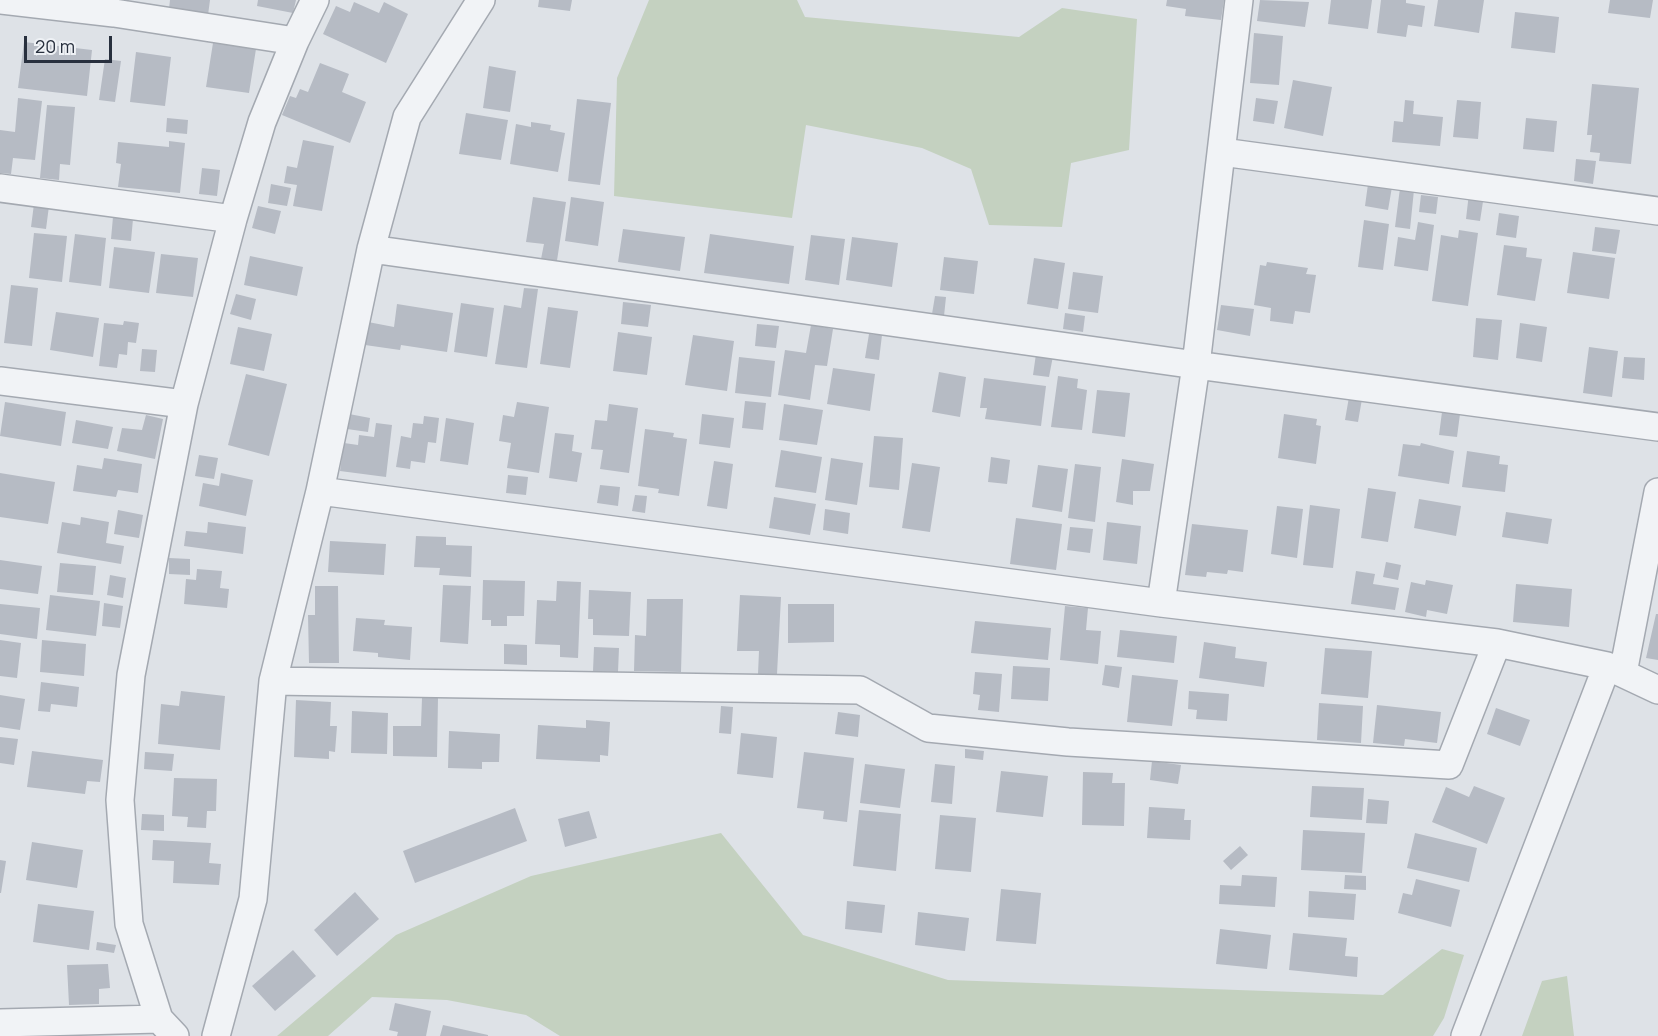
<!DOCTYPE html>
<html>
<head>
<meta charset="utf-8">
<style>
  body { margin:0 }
  #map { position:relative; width:1658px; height:1036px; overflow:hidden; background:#dee2e7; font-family:Manrope,sans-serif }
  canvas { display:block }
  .scale { position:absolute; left:24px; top:36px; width:88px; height:27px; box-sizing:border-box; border:3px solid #28303e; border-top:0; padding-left:8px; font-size:18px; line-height:21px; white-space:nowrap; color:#28303e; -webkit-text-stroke:4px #eef1f5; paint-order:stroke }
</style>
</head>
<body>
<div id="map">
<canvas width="1658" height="1036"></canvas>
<div class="scale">20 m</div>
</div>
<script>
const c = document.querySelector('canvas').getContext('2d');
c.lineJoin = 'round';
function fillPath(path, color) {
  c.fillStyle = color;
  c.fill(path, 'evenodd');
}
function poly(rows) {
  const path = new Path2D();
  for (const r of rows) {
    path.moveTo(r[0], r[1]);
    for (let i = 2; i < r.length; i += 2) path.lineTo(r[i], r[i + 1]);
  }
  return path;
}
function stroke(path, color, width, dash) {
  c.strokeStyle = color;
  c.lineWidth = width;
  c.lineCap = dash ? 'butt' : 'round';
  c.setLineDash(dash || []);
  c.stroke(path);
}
fillPath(poly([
  [649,0,797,0,805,17,1019,37,1062,8,1137,19,1129,150,1071,163,1062,227,989,225,971,169,922,148,806,125,792,218,614,196,617,78],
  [721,833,803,935,948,980,1383,995,1442,949,1464,955,1444,1018,1433,1036,560,1036,526,1015,447,1000,372,997,328,1036,277,1036,396,935,531,876],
  [1567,976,1574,1036,1522,1036,1542,981]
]), '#c4d1c0');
fillPath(poly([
  [170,0,210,0,208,15,169,9],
  [258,0,296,0,293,13,257,6],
  [539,0,572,0,570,11,538,7],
  [1167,0,1224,0,1221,20,1185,16,1186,9,1166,6],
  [1260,0,1309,2,1305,27,1257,21],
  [1331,0,1372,0,1368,29,1328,24],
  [1381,0,1406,0,1406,3,1425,6,1422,27,1408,25,1406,37,1377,33],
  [1438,0,1484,0,1479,33,1434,26],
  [1610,0,1653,0,1650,18,1608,13],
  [354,2,379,13,384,2,408,14,386,63,323,34,336,6,350,12],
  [1515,12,1559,17,1555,53,1511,48],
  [1254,33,1283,36,1279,85,1250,83],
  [24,42,92,50,87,96,18,88],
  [213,43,256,49,249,93,206,87],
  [136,52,171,57,165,106,130,102],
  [105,59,121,61,115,102,99,100],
  [320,63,349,74,342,92,366,102,350,143,282,115,290,96,296,98,300,89,308,92],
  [489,66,516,71,510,112,483,108],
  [1293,80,1332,87,1323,136,1284,128],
  [1592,84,1639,88,1631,164,1599,161,1600,153,1590,152,1592,135,1587,135],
  [18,98,42,101,35,160,13,158,11,174,0,173,0,130,15,132],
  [1256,98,1278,101,1274,124,1253,121],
  [577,99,611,103,600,185,568,181],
  [1405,100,1414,101,1413,114,1443,117,1440,146,1392,142,1394,121,1403,122],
  [1457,100,1481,102,1478,139,1453,137],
  [47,105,75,107,70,165,60,164,59,180,40,178],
  [466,113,508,120,501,160,459,154],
  [167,118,188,120,187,134,166,132],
  [1526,118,1557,121,1554,152,1523,149],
  [531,122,551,125,550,130,565,133,558,172,510,164,516,124,531,127],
  [303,140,334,146,322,211,293,206,297,185,284,183,287,166,297,168],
  [169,141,185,143,180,193,118,187,121,164,116,163,118,142,169,147],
  [1576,159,1596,161,1593,184,1574,181],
  [202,168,220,170,217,196,199,194],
  [271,184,291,188,287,206,268,203],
  [1368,184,1392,187,1388,210,1365,206],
  [1400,188,1414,190,1410,229,1395,227],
  [1469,193,1484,195,1480,221,1466,219],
  [1421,195,1438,197,1436,214,1419,212],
  [533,197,566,202,556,267,540,264,544,244,526,242],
  [571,197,604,202,598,246,565,241],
  [34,204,49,206,46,229,31,227],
  [258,206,281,211,275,234,252,228],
  [1499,213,1519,216,1516,238,1496,235],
  [113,217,133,219,131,241,111,239],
  [1364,220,1389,224,1383,270,1358,267],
  [1418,222,1434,225,1428,271,1394,266,1398,237,1415,240],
  [1595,227,1620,230,1616,254,1592,251],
  [623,229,685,237,680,271,618,262],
  [1459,230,1478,233,1468,306,1432,301,1441,235,1458,238],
  [34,233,67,236,62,282,29,278],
  [75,234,106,238,101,286,69,282],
  [710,234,794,246,789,284,704,273],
  [811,235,845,239,839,285,805,280],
  [852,237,898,243,892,287,846,280],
  [1504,245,1527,248,1526,257,1542,259,1535,301,1497,295],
  [114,247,155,252,149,293,109,288],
  [1573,252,1615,258,1609,299,1567,293],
  [161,254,198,258,193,297,156,293],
  [250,256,303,267,297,296,244,285],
  [944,257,978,261,974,294,940,290],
  [1034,258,1065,263,1058,309,1027,304],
  [1267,262,1308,268,1306,274,1316,275,1310,313,1295,311,1293,324,1270,321,1271,308,1254,305,1260,265,1266,266],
  [1073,272,1103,276,1098,313,1068,309],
  [11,285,38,288,32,346,4,343],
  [524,288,538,289,527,368,495,364,504,305,521,308],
  [236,294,256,299,251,320,230,314],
  [935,296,946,297,944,316,932,314],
  [623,302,651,305,648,327,621,324],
  [461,303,494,308,487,357,454,352],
  [397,304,453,313,447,352,401,345,400,350,365,345,368,322,394,327],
  [1221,305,1254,309,1250,336,1217,330],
  [548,307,578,311,570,368,540,364],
  [56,312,99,318,93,357,50,350],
  [1065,313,1085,316,1083,332,1063,329],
  [1476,318,1502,320,1498,360,1473,357],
  [124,321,139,323,136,343,128,342,127,355,119,354,117,368,99,366,104,323,123,325],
  [1520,323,1547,327,1542,362,1516,358],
  [757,324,779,326,776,348,755,346],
  [811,325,833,329,827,366,815,365,810,400,778,395,785,350,806,353],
  [238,327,272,334,264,371,230,364],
  [618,332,652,337,647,375,613,371],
  [869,334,882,335,879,360,865,358],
  [693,335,734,341,727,391,685,385],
  [1589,347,1618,351,1612,397,1583,393],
  [142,349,157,350,155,372,140,371],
  [1036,354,1053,356,1049,377,1033,375],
  [739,357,775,361,771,397,735,393],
  [1624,357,1645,358,1644,380,1622,378],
  [833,368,875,374,870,411,827,404],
  [939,372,966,377,960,417,932,412],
  [246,374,287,384,269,456,228,445],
  [1058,376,1078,379,1077,388,1087,390,1082,430,1051,427],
  [984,378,1046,386,1041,426,985,419,987,408,980,408],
  [1097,390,1130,393,1125,437,1092,433],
  [1349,397,1362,399,1358,422,1345,420],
  [745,401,766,403,763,430,742,428],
  [5,402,66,412,61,446,0,436],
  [517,402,549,407,539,473,507,468,511,443,499,441,503,415,514,417],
  [609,404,638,408,629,473,600,469,603,450,591,449,595,420,607,421],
  [784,404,823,410,817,445,779,440],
  [1442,412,1460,414,1457,437,1439,435],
  [349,414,370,418,368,432,347,429],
  [702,414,734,418,730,448,699,444],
  [1284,414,1317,419,1316,425,1321,426,1316,464,1278,458],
  [146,415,163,419,155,459,117,451,122,428,142,430],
  [424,416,439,418,436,443,428,442,425,463,411,461,410,469,396,467,401,436,411,438,413,423,423,424],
  [446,418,474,423,468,465,440,461],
  [76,420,113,427,108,449,72,443],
  [376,423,392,425,386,477,340,471,344,443,358,445,359,435,374,437],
  [645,429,674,433,673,437,687,439,679,496,658,493,659,489,638,486],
  [555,433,574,435,572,451,582,453,577,482,549,478],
  [874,436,903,438,899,490,869,487],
  [1421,443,1454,451,1449,484,1398,476,1403,444,1420,446],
  [781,450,822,457,816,493,775,487],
  [1467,451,1500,456,1499,464,1508,465,1505,492,1462,487],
  [199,455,218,458,214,479,195,476],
  [991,457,1010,460,1007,484,988,482],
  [104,458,142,464,138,493,118,490,116,497,73,491,77,465,102,469],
  [831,458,863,463,857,505,825,500],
  [1122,459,1154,464,1150,491,1133,491,1133,505,1116,502],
  [714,461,733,464,727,509,707,506],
  [912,463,940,467,930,532,902,528],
  [1075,464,1101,467,1095,522,1068,518],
  [1038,465,1068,469,1062,512,1032,507],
  [0,473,55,482,48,524,0,517],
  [221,473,253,480,246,516,199,506,203,483,219,486],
  [508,475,528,477,526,495,506,493],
  [600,485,620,487,618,506,597,503],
  [1368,488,1396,492,1388,542,1361,538],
  [635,495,647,496,645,513,632,511],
  [774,497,816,504,810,535,769,528],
  [1419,499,1461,506,1456,536,1414,528],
  [1310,505,1340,509,1333,568,1303,565],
  [1277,506,1303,509,1297,558,1271,554],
  [825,509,850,513,848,534,823,530],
  [118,510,143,515,139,538,114,534],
  [1506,512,1552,519,1548,544,1502,537],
  [81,517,109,522,106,543,124,546,121,564,57,553,62,522,80,525],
  [1016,518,1062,524,1056,570,1010,564],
  [208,522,246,527,243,554,184,546,186,531,207,533],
  [1107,522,1141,526,1137,564,1103,560],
  [1192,524,1248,530,1243,572,1228,570,1227,574,1207,572,1206,577,1185,575],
  [1070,527,1093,529,1090,553,1067,550],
  [416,536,446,537,446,545,472,546,471,577,439,575,440,568,414,567],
  [330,541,386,544,384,575,328,572],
  [169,558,190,559,190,575,169,574],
  [0,560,42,566,38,594,0,589],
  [1386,562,1401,565,1398,580,1383,577],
  [60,563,96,566,93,595,57,592],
  [197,569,222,571,220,588,229,589,227,608,184,604,186,579,196,580],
  [1356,571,1375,574,1373,584,1399,588,1395,610,1351,604],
  [110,575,126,578,123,598,107,595],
  [483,580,525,581,524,616,507,616,507,626,491,626,491,620,482,620],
  [1426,580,1453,585,1447,614,1427,610,1426,617,1405,612,1411,582,1425,585],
  [557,581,581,582,578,658,560,657,560,645,535,644,537,600,556,601],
  [1516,584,1572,589,1569,627,1513,622],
  [443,585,471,586,468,644,440,642],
  [315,586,338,586,339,663,309,663,308,615,315,615],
  [589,590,631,592,629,636,593,635,593,619,588,619],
  [50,595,100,601,96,636,46,630],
  [740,595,781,597,777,674,758,674,759,651,737,651],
  [647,599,683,599,681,672,634,671,635,635,646,636],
  [104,603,123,606,120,628,102,626],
  [0,604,40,608,37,639,0,634],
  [788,604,834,604,834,642,788,643],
  [1065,606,1088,608,1086,630,1101,631,1098,664,1060,660],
  [1656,614,1658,614,1658,660,1646,658],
  [356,618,385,620,384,625,412,627,410,660,378,657,378,653,353,651],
  [975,621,1051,628,1048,660,971,653],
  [1120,630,1177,636,1174,663,1117,657],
  [0,640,21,643,17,678,0,676],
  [42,640,86,644,84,676,40,672],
  [1204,642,1236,647,1235,658,1267,662,1264,687,1199,678],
  [504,644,527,645,527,665,504,664],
  [594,647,619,648,618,672,593,671],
  [1325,648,1372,651,1368,698,1321,694],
  [1105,665,1122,667,1119,688,1102,685],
  [1013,666,1050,668,1048,701,1011,699],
  [975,672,1002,674,999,712,978,710,980,695,973,694],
  [1132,675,1178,680,1172,726,1127,722],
  [41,682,79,687,77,707,51,704,50,712,38,711],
  [181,691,225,696,220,750,158,744,161,704,179,706],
  [1189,691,1229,694,1227,721,1196,719,1197,710,1188,709],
  [0,695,25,699,20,730,0,727],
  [422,698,438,698,437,757,393,756,393,726,421,726],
  [296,700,331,702,330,726,337,726,335,752,329,751,329,759,294,757],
  [1319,703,1363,706,1361,743,1317,740],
  [1377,705,1441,712,1437,743,1405,739,1404,746,1373,743],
  [721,706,733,707,731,734,719,733],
  [1496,708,1530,720,1520,746,1487,734],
  [352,711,388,713,387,754,351,753],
  [838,712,860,715,858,737,835,734],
  [586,720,610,722,608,756,600,755,600,762,536,759,538,725,586,728],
  [449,731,500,734,499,762,482,762,482,769,448,768],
  [741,733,777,737,773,778,737,774],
  [0,737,18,739,14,765,0,763],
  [965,749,984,751,983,760,965,758],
  [32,751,103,760,100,782,87,781,85,794,27,787],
  [145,752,174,754,172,771,144,769],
  [804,752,854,758,847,822,823,819,824,811,797,808],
  [1152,761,1181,765,1178,784,1150,780],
  [865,764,905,769,900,808,860,803],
  [935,764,955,766,952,804,931,802],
  [1001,771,1048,776,1043,817,996,812],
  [1083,772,1113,773,1112,783,1125,783,1124,826,1082,825],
  [174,778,217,779,216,811,207,811,206,828,187,827,188,817,172,816],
  [1312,786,1364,788,1362,820,1310,817],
  [1474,786,1505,798,1487,844,1432,822,1446,787,1469,797],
  [1368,799,1389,801,1387,824,1366,823],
  [1149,807,1185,809,1184,820,1191,820,1190,840,1147,838],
  [515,808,527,841,415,883,403,851],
  [859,810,901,814,896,871,853,866],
  [589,811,597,838,565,847,558,819],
  [142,814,164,815,164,831,141,830],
  [940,815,976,818,971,872,935,869],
  [1303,830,1365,833,1362,873,1301,870],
  [1415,833,1477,848,1469,882,1407,868],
  [153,840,211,843,209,863,221,864,219,885,173,883,174,861,152,860],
  [32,842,83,850,77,888,26,880],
  [1240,846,1248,855,1231,870,1223,861],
  [0,860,6,861,1,893,0,893],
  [1242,875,1277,877,1275,907,1219,904,1220,885,1241,886],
  [1345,875,1366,876,1366,890,1344,889],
  [1416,879,1460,890,1451,927,1398,913,1403,893,1412,895],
  [1001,889,1041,893,1036,944,996,941],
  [1309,891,1356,894,1354,920,1308,917],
  [355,892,379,919,337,956,314,930],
  [847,901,885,905,882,933,845,929],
  [38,904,94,911,89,950,33,942],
  [918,912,969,918,965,951,915,945],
  [1220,929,1271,935,1267,969,1216,964],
  [1293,933,1347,938,1345,956,1358,957,1357,977,1289,970],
  [97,942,116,945,114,953,96,950],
  [293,950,316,976,275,1011,252,986],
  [108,964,110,988,99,989,99,1004,69,1005,67,965],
  [395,1003,431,1011,426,1036,397,1036,398,1032,389,1030],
  [443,1025,488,1035,488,1036,440,1036]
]), '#b6bbc4');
const minor = poly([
  [0,0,114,13,295,41],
  [1222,152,1658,211],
  [0,188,233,219],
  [371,249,1196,365,1658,427],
  [0,381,184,404],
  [320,491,1161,603,1497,643,1607,666,1658,690],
  [1161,603,1196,365,1239,0],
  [1623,673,1658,492],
  [273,681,860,690,928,728,1068,742,1449,765,1497,643],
  [0,1023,159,1019],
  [175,1036,159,1019,129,924,120,800,131,675,184,404,233,219,262,122,295,41,315,0],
  [216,1036,253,899,273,681,320,491,371,249,407,117,481,0],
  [1465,1036,1607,666]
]);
stroke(minor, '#a4a9b1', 30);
stroke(minor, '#f1f3f6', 27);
</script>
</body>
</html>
